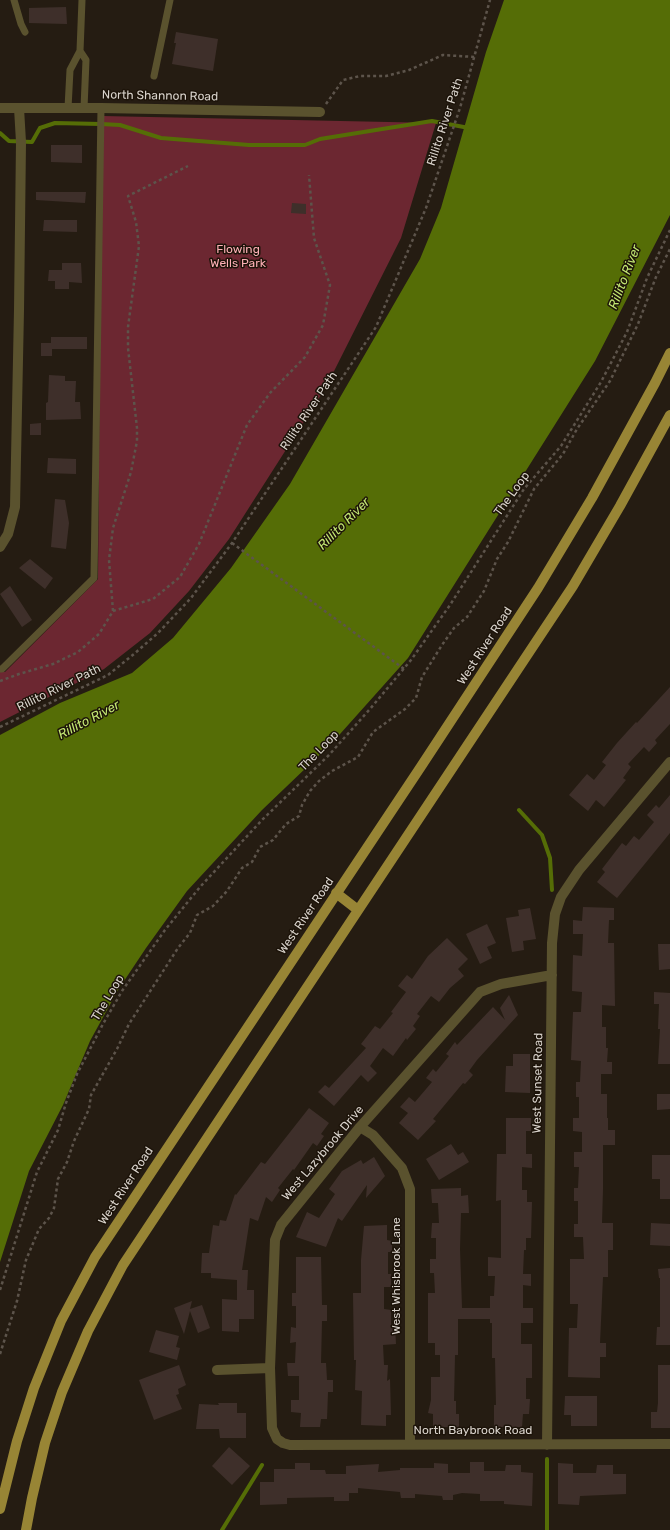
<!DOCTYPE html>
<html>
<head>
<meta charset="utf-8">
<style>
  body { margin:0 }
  canvas { display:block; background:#251c12 }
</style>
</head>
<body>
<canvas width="670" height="1530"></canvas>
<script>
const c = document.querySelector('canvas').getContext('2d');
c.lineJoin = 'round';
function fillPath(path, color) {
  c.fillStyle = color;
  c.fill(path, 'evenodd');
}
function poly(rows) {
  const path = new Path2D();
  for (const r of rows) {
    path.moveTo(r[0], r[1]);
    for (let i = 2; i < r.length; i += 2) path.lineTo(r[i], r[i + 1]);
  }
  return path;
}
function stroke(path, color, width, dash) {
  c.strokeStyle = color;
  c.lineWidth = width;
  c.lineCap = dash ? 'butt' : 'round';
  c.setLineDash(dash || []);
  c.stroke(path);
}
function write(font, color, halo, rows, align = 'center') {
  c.font = font + ' Rubik,sans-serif';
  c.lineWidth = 3;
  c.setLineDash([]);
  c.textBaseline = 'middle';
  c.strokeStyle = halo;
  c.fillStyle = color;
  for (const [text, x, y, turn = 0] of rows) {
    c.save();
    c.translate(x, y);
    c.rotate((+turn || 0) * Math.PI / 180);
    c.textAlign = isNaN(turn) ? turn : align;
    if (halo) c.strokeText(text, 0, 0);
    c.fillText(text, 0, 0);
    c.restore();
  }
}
fillPath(poly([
  [102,116,436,123,401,238,326,387,229,539,189,591,150,633,104,669,0,722,0,671,5,672,98,579]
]), '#6c2731');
fillPath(poly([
  [504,0,670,0,670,215,595,361,408,658,332,743,262,810,187,891,146,948,118,990,90,1041,63,1105,29,1171,0,1262,0,735,60,703,132,673,173,638,231,568,290,484,420,259,441,208,486,52]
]), '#556d06');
stroke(poly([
  [0,133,9,141,32,142,40,128,55,123,101,124,120,125,161,138,249,145,305,145,320,139,432,121,469,128],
  [519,810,542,835,550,858,552,890],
  [547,1459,547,1530],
  [222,1530,262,1465]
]), '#556d06', 4);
fillPath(poly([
  [66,7,67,24,29,23,29,8],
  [176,32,218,39,213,71,172,64,176,43,174,43],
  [51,145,82,145,82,163,51,162],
  [36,192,86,192,85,203,36,200],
  [292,203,306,204,306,214,291,213],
  [44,220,77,220,77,232,43,231],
  [62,263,81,263,82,283,69,282,69,289,55,289,55,281,48,281,49,270,62,270],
  [51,337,87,337,87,349,52,349,52,356,41,356,41,343,51,343],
  [49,375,65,376,65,381,76,381,75,402,80,402,81,419,46,420,46,403,48,402],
  [41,423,41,435,30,435,30,424],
  [48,458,76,459,76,474,47,473],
  [55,499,65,500,69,523,66,549,51,547],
  [30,559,53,578,45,589,19,568],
  [10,586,32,620,22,627,0,594],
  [670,687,670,724,655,740,657,743,649,752,644,747,628,764,631,767,623,778,626,780,604,807,596,800,588,811,569,795,587,774,594,780,606,765,602,762,617,743,636,722,637,723],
  [670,795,670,833,617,898,597,882,605,872,602,869,622,843,626,846,634,836,639,840,654,822,647,815,656,805,659,808],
  [583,907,614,908,614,920,609,920,608,943,614,943,615,1006,602,1005,602,1027,606,1027,606,1048,608,1048,607,1062,612,1062,612,1074,601,1074,601,1094,607,1094,607,1118,608,1118,608,1130,615,1130,615,1145,603,1145,603,1189,602,1223,613,1223,613,1250,608,1250,608,1277,603,1277,600,1343,606,1343,606,1357,600,1357,600,1378,568,1377,569,1328,577,1328,578,1304,570,1304,570,1259,584,1259,583,1237,574,1237,574,1224,578,1224,578,1201,574,1201,574,1188,578,1188,579,1167,574,1167,574,1152,582,1152,582,1132,573,1131,573,1118,579,1118,579,1097,576,1097,576,1082,580,1082,581,1061,571,1060,573,1012,581,1012,582,992,572,991,573,955,582,956,583,934,573,934,573,920,582,921],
  [530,908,536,939,523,941,524,950,512,952,506,918,519,916,518,910],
  [487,924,496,943,487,947,492,958,480,964,466,934],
  [447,938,468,959,458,969,464,976,450,988,439,1002,431,996,417,1014,420,1016,413,1026,416,1029,407,1040,406,1038,393,1056,383,1048,370,1066,377,1073,368,1082,361,1075,334,1106,318,1092,325,1085,329,1088,366,1048,361,1044,375,1026,380,1029,393,1013,391,1012,406,992,398,986,407,975,412,979,428,956],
  [658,944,670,944,670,969,659,970],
  [654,992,670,993,670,1064,658,1064,660,1029,658,1029,659,1004,654,1004],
  [509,995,518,1015,477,1060,469,1071,473,1075,465,1084,463,1083,433,1119,436,1121,418,1140,399,1123,408,1113,400,1107,409,1097,415,1102,432,1082,426,1078,433,1069,436,1072,449,1056,446,1054,455,1042,457,1045,493,1007,505,1020,500,1008],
  [513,1054,530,1054,530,1093,505,1092,506,1066,513,1066],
  [657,1094,670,1094,670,1109,657,1110],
  [309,1108,329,1123,321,1134,324,1136,317,1146,313,1143,294,1170,293,1169,278,1188,280,1190,272,1202,266,1197,258,1221,250,1218,242,1270,248,1270,247,1290,254,1290,254,1319,239,1319,239,1332,222,1331,222,1299,237,1300,237,1280,211,1278,211,1273,201,1273,202,1253,209,1253,213,1225,219,1226,220,1220,226,1221,235,1194,236,1195,261,1162,265,1164],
  [506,1118,531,1118,531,1131,526,1131,526,1154,532,1154,532,1168,522,1167,522,1190,527,1190,527,1202,532,1202,531,1238,526,1238,526,1250,524,1250,523,1274,531,1274,531,1286,523,1285,523,1308,533,1308,533,1323,521,1323,521,1344,532,1344,532,1378,526,1378,526,1399,530,1399,529,1414,523,1414,522,1427,494,1427,494,1405,496,1405,495,1358,492,1358,492,1323,490,1323,490,1319,458,1319,458,1355,455,1355,454,1401,456,1401,456,1414,459,1414,459,1427,433,1427,433,1414,428,1413,431,1400,431,1377,440,1377,440,1355,435,1355,435,1343,428,1343,428,1293,435,1293,434,1273,430,1273,430,1259,436,1259,436,1238,431,1238,432,1223,439,1223,438,1203,432,1203,431,1189,461,1188,461,1196,468,1195,469,1213,461,1213,460,1249,462,1308,490,1308,490,1296,494,1296,495,1276,488,1276,488,1257,501,1258,501,1200,496,1201,497,1154,506,1154],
  [451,1144,458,1155,463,1152,469,1162,439,1180,426,1159],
  [652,1155,670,1155,670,1199,660,1199,660,1179,652,1179],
  [374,1157,385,1176,366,1198,367,1185,342,1221,338,1218,326,1247,296,1237,307,1212,319,1218,335,1194,329,1189,342,1171,361,1160,363,1164],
  [651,1223,670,1224,670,1246,650,1245],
  [387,1225,387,1240,392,1241,392,1252,388,1252,388,1274,391,1274,391,1287,384,1287,384,1309,391,1310,391,1326,395,1326,396,1344,383,1345,384,1365,388,1365,387,1381,390,1379,391,1415,386,1415,386,1426,361,1425,362,1391,355,1390,356,1360,354,1360,353,1293,361,1293,361,1260,364,1226],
  [296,1257,321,1257,322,1305,327,1305,327,1321,322,1321,321,1363,326,1363,327,1380,333,1380,333,1392,328,1392,327,1419,321,1419,320,1427,300,1427,301,1413,291,1412,291,1400,299,1400,299,1376,288,1376,287,1363,295,1363,296,1342,290,1343,291,1327,296,1328,296,1306,292,1306,292,1293,296,1293],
  [670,1268,670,1345,656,1345,657,1327,660,1327,660,1278,659,1278,658,1269],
  [192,1301,190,1309,202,1305,210,1328,198,1333,190,1311,184,1334,174,1308],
  [156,1330,179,1336,176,1347,180,1348,177,1360,149,1352],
  [179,1365,186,1385,178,1389,179,1394,176,1395,182,1409,154,1420,139,1380],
  [658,1365,670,1365,670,1428,651,1428,651,1412,657,1412,658,1403],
  [565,1396,597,1396,597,1426,571,1426,571,1415,564,1415],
  [218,1403,237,1403,237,1413,246,1413,246,1438,220,1438,219,1429,196,1429,199,1404,219,1405],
  [229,1447,250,1466,232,1485,212,1466],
  [470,1462,484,1462,484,1471,505,1471,506,1465,521,1465,521,1472,533,1473,532,1506,504,1504,504,1501,480,1501,480,1494,462,1493,453,1495,453,1500,443,1500,442,1496,415,1494,415,1498,401,1498,400,1492,358,1488,358,1493,349,1493,349,1501,334,1501,334,1497,287,1498,287,1504,260,1505,260,1482,274,1482,274,1469,295,1469,295,1463,310,1463,310,1470,325,1470,326,1474,346,1474,346,1466,379,1464,378,1472,400,1470,400,1468,434,1468,434,1463,448,1464,448,1473,470,1473],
  [558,1463,573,1464,573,1473,596,1473,597,1465,613,1465,613,1474,626,1474,626,1494,580,1496,579,1505,558,1504]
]), '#3e2f2a');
stroke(poly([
  [326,104,343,80,360,76,386,76,409,70,443,55,475,57],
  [232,543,404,669],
  [113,611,153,599,180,577,199,544,247,425,270,393,305,357,323,325,330,285,314,238,309,175],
  [0,681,19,674,53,664,78,652,99,634,113,611,109,560,113,528,131,472,137,441,137,428,128,348,128,327,139,246,136,222,128,196,188,166],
  [0,727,108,675,134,654,158,633,191,598,232,543,376,327,426,208,460,108,490,0],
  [0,1290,37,1172,58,1130,66,1103,77,1074,103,1024,122,991,165,930,200,887,262,820,329,755,370,709,411,660,450,605,524,489,561,446,601,382,627,332,647,278,670,230],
  [0,1354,17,1301,26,1260,39,1229,49,1218,54,1208,58,1179,67,1162,74,1141,89,1109,91,1095,117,1049,129,1024,178,948,190,933,197,915,213,906,227,891,242,868,252,862,260,847,273,840,286,824,299,816,302,805,310,791,319,781,332,771,358,757,373,732,405,709,416,698,422,677,442,645,454,628,467,617,484,591,497,559,508,542,534,489,563,454,577,429,610,381,638,324,656,277,670,249]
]), '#5d544b', 2.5, [3, 3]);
stroke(poly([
  [14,0,21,24,25,32],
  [80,51,86,60,84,108],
  [154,76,170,0],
  [68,108,70,70,80,51,82,0],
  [0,669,2,669,94,578,101,108]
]), '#5a522e', 7);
stroke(poly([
  [0,108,101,108,320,112],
  [0,547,8,534,15,507,19,310,21,142,19,108],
  [552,975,501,984,480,992,360,1127,281,1225,275,1240,270,1368,272,1428,277,1439,283,1443,290,1445,670,1444],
  [360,1127,373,1135,402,1168,410,1189,410,1444],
  [217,1370,270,1368],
  [547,1445,552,943,555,914,561,897,579,870,670,762]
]), '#5a522e', 10);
stroke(poly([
  [336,893,358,910],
  [0,1509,17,1441,34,1388,61,1321,95,1257,422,765,538,588,592,498,655,383,670,353],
  [26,1530,32,1498,45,1443,62,1392,88,1331,123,1265,573,586,620,506,670,415]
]), '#988535', 10);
write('12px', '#d9d3cc', '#1c1309', [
  ["North Shannon Road",160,96,1],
  ["Rillito River Path",445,122,-72],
  ["Rillito River Path",309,411,-56],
  ["The Loop",512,494,-54],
  ["West River Road",485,646,-57],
  ["Rillito River Path",59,688,-26],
  ["The Loop",319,751,-46],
  ["West River Road",306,916,-56],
  ["The Loop",108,998,-59],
  ["West Sunset Road",538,1083,-89],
  ["West Lazybrook Drive",323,1153,-50],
  ["West River Road",126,1186,-57],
  ["West Whisbrook Lane",397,1276,-90],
  ["North Baybrook Road",473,1431]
]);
write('12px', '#fdb0b6', '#1c1309', [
  ["Flowing",238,250],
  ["Wells Park",238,264]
]);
write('italic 13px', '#c4e873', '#1c1309', [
  ["Rillito River",625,277,-69],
  ["Rillito River",344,524,-45],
  ["Rillito River",89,720,-28]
]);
</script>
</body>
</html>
